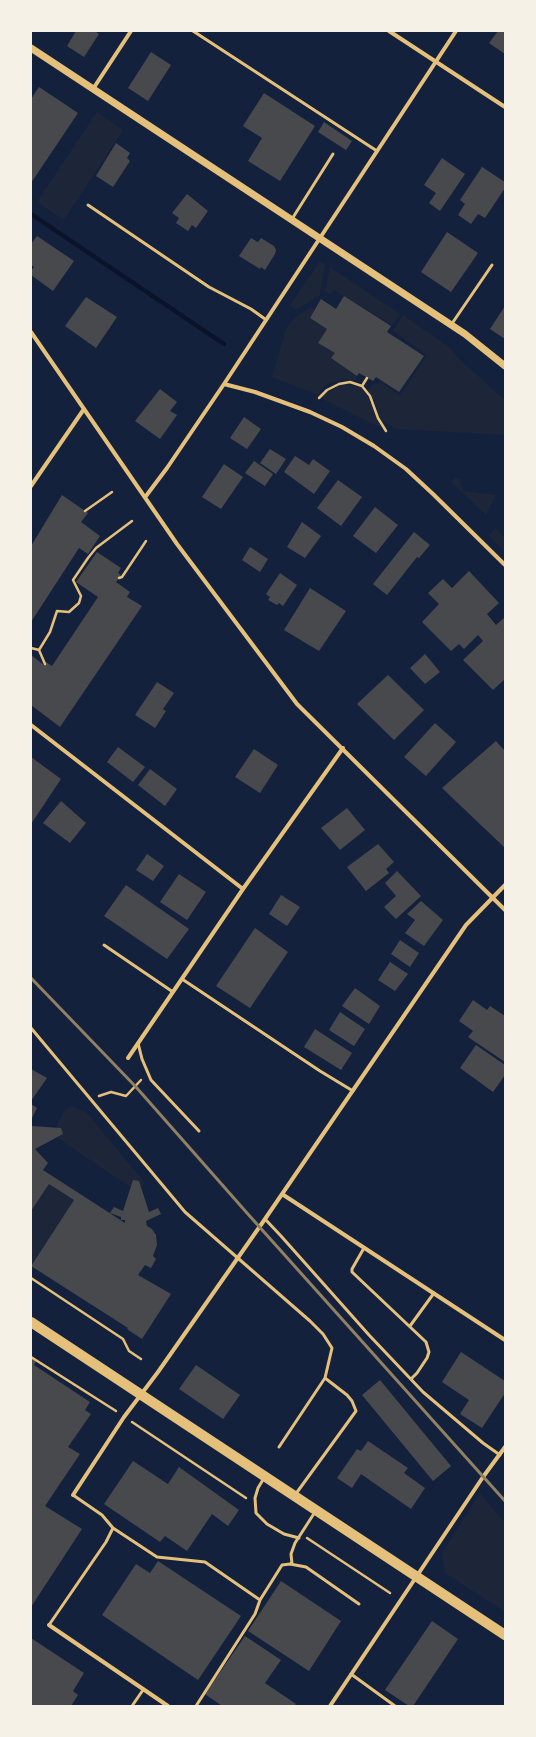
<!DOCTYPE html>
<html>
<head>
<meta charset="utf-8">
<style>
  body { margin:0 }
  #map { position:relative; width:536px; height:1737px; overflow:hidden; background:#14213d; font-family:"PT Sans Narrow",sans-serif }
  canvas { display:block }
  .frame { position:absolute; inset:0; border:32px solid #f6f1e7; pointer-events:none }
</style>
</head>
<body>
<div id="map">
<canvas width="536" height="1737"></canvas>
<div class="frame"></div>
</div>
<script>
const c = document.querySelector('canvas').getContext('2d');
c.lineJoin = 'round';
function fillPath(path, color) {
  c.fillStyle = color;
  c.fill(path, 'evenodd');
}
function poly(rows) {
  const path = new Path2D();
  for (const r of rows) {
    path.moveTo(r[0], r[1]);
    for (let i = 2; i < r.length; i += 2) path.lineTo(r[i], r[i + 1]);
  }
  return path;
}
function stroke(path, color, width, dash) {
  c.strokeStyle = color;
  c.lineWidth = width;
  c.lineCap = dash ? 'butt' : 'round';
  c.setLineDash(dash || []);
  c.stroke(path);
}
fillPath(poly([
  [97,112,123,130,64,220,37,202],
  [320,261,325,264,320,295,296,310,290,305],
  [330,267,400,314,392,325,334,290,330,294,325,291],
  [311,307,315,310,310,318,327,329,318,343,335,353,332,358,357,376,355,380,344,379,330,383,323,387,318,395,272,377,286,329,293,319],
  [403,315,449,347,458,358,505,400,505,435,396,429,381,420,375,402,368,391,373,384,377,385,380,381,400,396,427,355,393,331],
  [345,384,362,388,367,395,381,426,375,425,321,398,329,390],
  [455,477,460,479,463,491,496,495,486,515,451,482],
  [495,528,505,538,505,552,489,536],
  [72,1106,87,1113,144,1182,143,1185,138,1189,127,1185,62,1141,55,1133,57,1124,65,1110],
  [49,1184,74,1200,32,1263,31,1211],
  [480,1493,505,1523,505,1612,445,1573,442,1553]
]), '#1d2539');
stroke(poly([
  [31,214,224,344]
]), '#0b132b', 4.5);
fillPath(poly([
  [76,31,95,31,99,34,84,57,67,46],
  [498,31,505,31,505,54,489,43],
  [151,52,171,65,148,101,128,88],
  [39,87,78,113,31,183,31,99],
  [264,93,315,126,280,181,248,161,262,138,243,126],
  [324,122,352,141,346,150,318,132],
  [116,143,130,153,127,158,130,161,113,187,96,176],
  [442,158,465,174,440,211,429,203,436,193,424,185],
  [482,167,505,182,505,188,485,218,478,214,471,224,458,215,465,204,460,200],
  [187,194,208,211,196,228,192,225,188,231,176,223,179,218,172,213],
  [447,232,478,253,451,292,421,272],
  [37,236,74,261,53,291,31,275,31,271,34,267,31,265,31,244],
  [251,238,258,242,261,238,274,246,276,250,275,254,265,270,261,267,260,269,239,256],
  [344,296,391,326,387,332,424,356,399,392,376,377,373,381,359,373,357,376,331,358,335,353,318,343,327,329,310,318,321,299,336,309],
  [86,297,117,317,96,348,65,326],
  [505,306,505,339,490,329],
  [160,389,177,402,170,411,177,415,160,439,135,421],
  [244,417,261,429,247,449,230,438],
  [270,449,286,459,276,474,260,463],
  [295,456,309,465,313,459,330,471,314,494,284,472],
  [254,461,273,474,265,486,245,473],
  [224,464,243,477,221,509,202,497],
  [338,480,362,497,341,526,317,508],
  [62,495,88,513,81,522,100,536,88,554,79,548,31,622,31,546],
  [375,507,398,525,376,553,353,536],
  [302,522,321,536,305,558,287,547],
  [414,532,430,545,419,558,417,557,387,595,373,584],
  [250,547,268,559,260,572,242,560],
  [97,552,121,568,118,573,121,575,116,582,130,592,127,597,142,606,60,727,31,705,31,655,44,665,46,662,52,666,98,597,76,582],
  [469,571,499,603,487,614,496,625,505,617,505,679,493,690,463,660,483,641,478,635,464,649,459,644,451,651,422,622,439,604,428,593,443,579,452,588],
  [280,573,297,585,283,606,279,603,277,605,268,600,270,597,266,594],
  [310,588,346,611,319,651,284,630],
  [425,654,440,672,425,684,410,668],
  [388,675,424,710,394,740,357,704],
  [157,682,174,693,163,709,166,711,155,728,135,715],
  [435,723,456,742,426,776,404,757],
  [496,741,505,751,504,847,442,788],
  [118,747,145,767,133,782,107,762],
  [254,749,278,765,260,793,235,777],
  [31,757,61,779,31,824],
  [150,769,177,789,165,806,138,785],
  [61,801,86,823,70,843,43,823],
  [347,808,365,830,340,850,321,828],
  [378,844,394,862,386,869,389,873,366,891,347,867],
  [147,854,164,866,153,881,136,870],
  [397,871,421,896,396,919,384,907,396,896,385,883],
  [179,874,206,892,187,920,160,902],
  [126,885,189,929,167,959,104,916],
  [281,895,300,907,287,926,269,914],
  [421,901,443,920,424,946,405,933,415,920,407,914],
  [255,928,288,952,250,1008,216,986],
  [400,940,419,953,410,967,391,954],
  [390,962,408,974,395,991,378,980],
  [355,988,380,1006,369,1024,342,1006],
  [473,1000,487,1010,490,1006,505,1016,505,1062,468,1037,473,1031,459,1021],
  [340,1012,365,1029,354,1046,329,1030],
  [315,1029,352,1053,341,1070,304,1047],
  [476,1045,505,1065,505,1075,493,1092,460,1068],
  [31,1069,47,1078,31,1101,32,1082],
  [31,1104,37,1108,31,1120],
  [31,1126,61,1128,63,1134,35,1149,48,1163,43,1170,125,1223,125,1220,121,1220,121,1217,110,1213,114,1207,123,1211,133,1180,139,1181,149,1212,158,1208,161,1214,146,1221,147,1226,152,1229,156,1235,157,1245,153,1256,156,1259,151,1268,145,1265,138,1275,171,1294,142,1339,127,1329,128,1328,31,1266,74,1200,49,1184,31,1211],
  [461,1352,505,1381,505,1393,482,1428,460,1414,469,1400,442,1382],
  [31,1356,37,1360,34,1365,90,1402,85,1410,91,1414,68,1447,80,1454,45,1506,82,1529,31,1607],
  [196,1365,240,1395,223,1419,179,1389],
  [380,1380,451,1466,433,1481,362,1395],
  [368,1441,408,1468,404,1473,425,1488,411,1509,361,1474,352,1488,337,1478,357,1449,361,1451],
  [133,1461,180,1492,168,1484,179,1467,239,1510,228,1526,212,1514,187,1551,165,1536,160,1542,104,1504],
  [158,1561,241,1616,198,1680,102,1615,136,1564,150,1573],
  [281,1581,341,1621,309,1671,248,1631],
  [432,1621,458,1639,413,1706,409,1706,385,1690],
  [245,1636,281,1660,265,1683,296,1704,294,1706,222,1706,205,1694],
  [31,1638,84,1673,73,1691,78,1695,71,1706,31,1706]
]), '#48494c');
stroke(poly([
  [362,386,367,378],
  [319,398,327,390,339,384,350,382,362,386,370,396,378,418,386,431],
  [85,511,112,492],
  [119,578,122,577,146,541],
  [31,648,39,650,50,632,57,611,69,612,79,603,81,596,73,580,88,558,96,548,132,521],
  [39,650,45,664],
  [99,1096,111,1092,126,1096,141,1080],
  [31,1278,123,1339,129,1351,141,1359],
  [31,1357,116,1411],
  [132,1422,246,1498],
  [307,1538,390,1593]
]), '#e5c07b', 2.5);
stroke(poly([
  [193,31,377,151],
  [88,205,209,287,251,309,265,319],
  [292,219,333,154],
  [451,325,492,265],
  [104,945,173,992],
  [182,979,320,1071,353,1091],
  [31,1028,185,1212,310,1321,323,1334,332,1348,325,1378,279,1447],
  [138,1043,142,1059,151,1080,199,1131],
  [265,1219,281,1236,369,1335,423,1392,483,1443,500,1455],
  [364,1248,352,1269,352,1272,426,1342,429,1352,427,1358,417,1373,411,1379],
  [410,1326,434,1293],
  [264,1478,258,1488,255,1498,256,1513,267,1524,284,1534,299,1538],
  [73,1495,102,1515,113,1528,157,1557,205,1562,260,1600,282,1565,290,1564,306,1567,359,1604],
  [295,1495,356,1411,352,1401,347,1395,325,1378],
  [292,1564,291,1554,295,1543,315,1512],
  [49,1625,106,1542,113,1528],
  [351,1674,395,1706],
  [132,1706,143,1690],
  [196,1706,255,1614,260,1600]
]), '#e5c07b', 3);
stroke(poly([
  [389,31,505,107],
  [93,89,131,31],
  [31,332,177,544,297,704,505,910],
  [224,384,255,392,310,412,342,427,374,446,406,469,433,494,505,565],
  [31,486,84,409],
  [146,496,167,468,224,384,456,31],
  [31,725,243,889],
  [128,1058,243,889,343,748],
  [282,1194,505,1340],
  [73,1495,124,1417,158,1372,265,1219,466,925,505,885],
  [49,1625,168,1706],
  [330,1706,483,1477,505,1447]
]), '#e5c07b', 4);
stroke(poly([
  [31,48,465,334,505,366]
]), '#e5c07b', 7);
stroke(poly([
  [31,1322,505,1635]
]), '#e5c07b', 10);
stroke(poly([
  [31,978,136,1087,247,1213,505,1501]
]), '#918062', 3);
</script>
</body>
</html>
